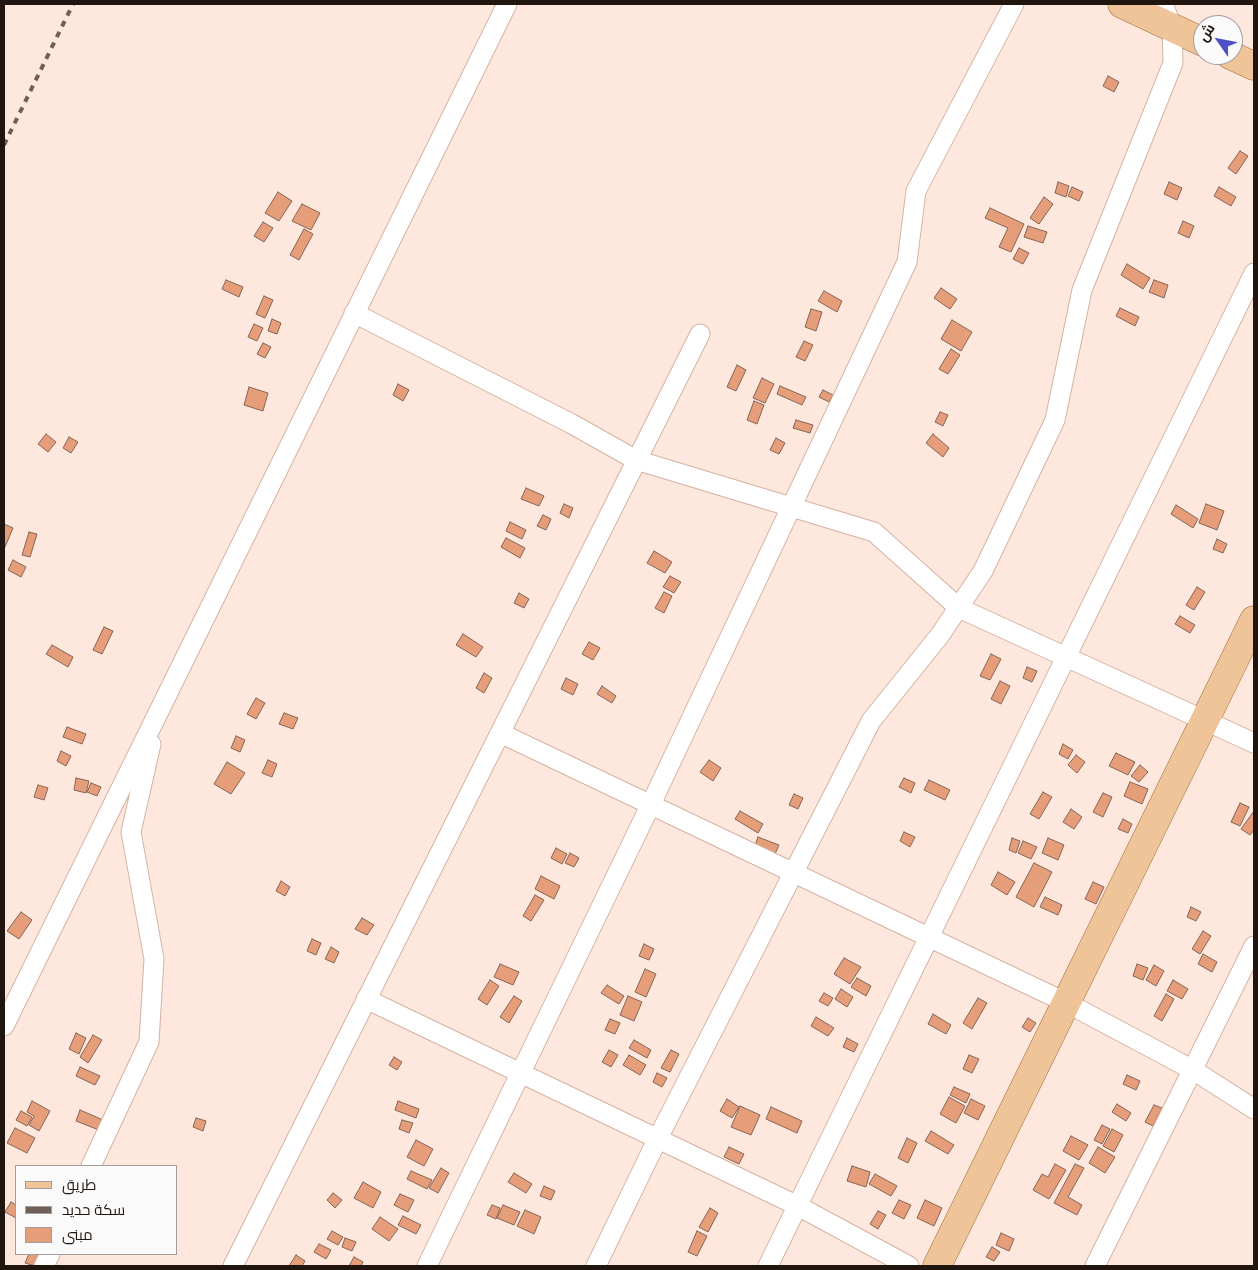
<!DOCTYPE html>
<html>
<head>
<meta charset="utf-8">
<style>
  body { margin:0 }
  #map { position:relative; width:1258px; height:1270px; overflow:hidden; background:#fee8dd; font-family:Mulish,Cairo,sans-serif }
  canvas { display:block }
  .frame { position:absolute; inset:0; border:5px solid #21150f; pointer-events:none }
  .legend { position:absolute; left:15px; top:1165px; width:162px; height:90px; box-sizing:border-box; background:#fafafa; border:1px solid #a39e9c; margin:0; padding:6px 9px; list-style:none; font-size:15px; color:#21150f }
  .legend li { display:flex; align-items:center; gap:10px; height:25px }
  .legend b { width:25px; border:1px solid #a39e9c }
  .north { position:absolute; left:1193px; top:15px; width:50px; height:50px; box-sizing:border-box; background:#fafafa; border:1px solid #a39e9c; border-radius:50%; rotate:303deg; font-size:14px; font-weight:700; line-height:20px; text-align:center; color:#21150f }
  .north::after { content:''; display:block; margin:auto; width:18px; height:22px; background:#4d50c6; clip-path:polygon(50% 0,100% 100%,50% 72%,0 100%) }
</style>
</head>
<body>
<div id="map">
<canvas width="1258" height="1270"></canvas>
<div class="frame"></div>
<ul class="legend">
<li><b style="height:6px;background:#eec498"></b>طريق</li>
<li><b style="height:6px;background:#6e5f57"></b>سكة حديد</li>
<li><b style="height:14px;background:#e59e79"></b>مبنى</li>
</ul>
<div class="north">ش</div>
</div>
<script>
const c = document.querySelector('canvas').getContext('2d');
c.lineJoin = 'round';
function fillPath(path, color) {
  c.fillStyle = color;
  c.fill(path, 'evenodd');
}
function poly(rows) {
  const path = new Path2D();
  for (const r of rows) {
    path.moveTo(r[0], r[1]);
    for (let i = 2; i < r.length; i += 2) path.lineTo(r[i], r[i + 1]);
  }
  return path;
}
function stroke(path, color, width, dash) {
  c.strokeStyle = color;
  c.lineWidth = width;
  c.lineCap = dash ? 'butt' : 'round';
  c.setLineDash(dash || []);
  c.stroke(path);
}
const building = poly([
  [1108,76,1119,82,1114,92,1103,86,1108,76],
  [1240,151,1248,156,1236,174,1228,168,1240,151],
  [1058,182,1069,186,1066,197,1055,193,1058,182],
  [1169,182,1182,188,1177,200,1164,194,1169,182],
  [1072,187,1083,192,1079,201,1068,196,1072,187],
  [1219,187,1236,197,1231,206,1214,196,1219,187],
  [278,192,292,201,279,221,265,213,278,192],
  [1044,197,1053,204,1039,224,1030,218,1044,197],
  [302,204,320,213,311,230,292,221,302,204],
  [990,208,1024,224,1011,252,999,247,1008,228,985,218,990,208],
  [1183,221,1194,226,1189,238,1178,233,1183,221],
  [263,222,273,228,264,242,254,236,263,222],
  [1028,226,1047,232,1043,243,1024,237,1028,226],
  [304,229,313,234,299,260,290,255,304,229],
  [1019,248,1029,253,1023,264,1013,259,1019,248],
  [1127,264,1150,278,1143,289,1121,275,1127,264],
  [226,280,243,287,239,297,222,289,226,280],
  [1154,280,1168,285,1164,298,1149,292,1154,280],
  [941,288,957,299,950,309,934,298,941,288],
  [824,291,842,301,837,312,818,301,824,291],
  [264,296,273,300,265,318,256,314,264,296],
  [1120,308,1139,317,1135,326,1116,316,1120,308],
  [811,309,822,312,816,331,805,327,811,309],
  [272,319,281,323,277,334,268,331,272,319],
  [952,320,972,332,961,351,941,339,952,320],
  [254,324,263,328,257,341,248,337,254,324],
  [804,341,813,345,805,361,796,357,804,341],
  [263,343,271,347,265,358,257,354,263,343],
  [951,349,960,355,948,374,939,369,951,349],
  [737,365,746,370,736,391,727,387,737,365],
  [762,378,774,384,765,403,753,398,762,378],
  [398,384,409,390,403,401,393,395,398,384],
  [780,386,806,397,802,405,777,394,780,386],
  [249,387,268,393,263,411,244,405,249,387],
  [823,390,833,395,829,402,819,397,823,390],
  [754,401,764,405,757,424,747,420,754,401],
  [940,412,948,415,943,426,935,422,940,412],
  [796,420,813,425,810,433,793,428,796,420],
  [46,434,56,442,48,452,38,444,46,434],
  [933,434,949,448,943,457,926,443,933,434],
  [69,437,78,442,71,453,63,448,69,437],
  [776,438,785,443,779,454,770,450,776,438],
  [526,488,544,496,539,506,521,499,526,488],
  [564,504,573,508,569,518,560,513,564,504],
  [1206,504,1224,511,1217,530,1199,523,1206,504],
  [1176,505,1198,519,1193,528,1171,514,1176,505],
  [543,515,551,519,546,530,537,526,543,515],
  [510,522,526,530,522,539,506,531,510,522],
  [4,524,13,528,5,547,4,547,4,524],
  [29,532,37,534,30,557,22,555,29,532],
  [506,538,525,548,520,558,501,547,506,538],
  [1217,539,1227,544,1223,553,1213,549,1217,539],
  [654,551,672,562,665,573,647,563,654,551],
  [13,560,26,567,21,577,8,570,13,560],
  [670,576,681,582,674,593,663,587,670,576],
  [1197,587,1205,592,1194,610,1186,605,1197,587],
  [664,592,672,596,664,613,655,608,664,592],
  [519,593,529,599,524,608,514,603,519,593],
  [1180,616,1195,625,1190,633,1175,624,1180,616],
  [104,627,113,631,102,654,93,650,104,627],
  [463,634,483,647,476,657,456,645,463,634],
  [589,642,600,648,593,660,582,654,589,642],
  [52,645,73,657,68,667,46,654,52,645],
  [991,654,1001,659,990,680,980,676,991,654],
  [1027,667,1037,671,1032,682,1023,678,1027,667],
  [484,673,492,678,484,693,476,688,484,673],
  [566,678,578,684,573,695,561,689,566,678],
  [1000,681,1010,686,1001,704,991,699,1000,681],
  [602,686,616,696,612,703,597,694,602,686],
  [256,698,265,703,256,719,247,714,256,698],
  [284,713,298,718,293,729,279,724,284,713],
  [67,727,86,734,82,744,63,737,67,727],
  [236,736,245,740,240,752,231,748,236,736],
  [1063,744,1073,750,1068,759,1059,754,1063,744],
  [61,751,71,756,66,766,57,761,61,751],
  [1116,753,1135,762,1128,775,1109,766,1116,753],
  [1076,755,1085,762,1077,773,1068,765,1076,755],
  [268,760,277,764,272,777,262,773,268,760],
  [709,760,721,768,713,781,700,772,709,760],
  [227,762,245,773,231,794,214,784,227,762],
  [1140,765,1148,772,1139,782,1131,776,1140,765],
  [76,778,89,781,86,793,74,790,76,778],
  [904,778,915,783,911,793,899,787,904,778],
  [929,780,950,790,945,800,924,790,929,780],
  [1130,782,1148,789,1142,804,1124,796,1130,782],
  [91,783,101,787,97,796,87,792,91,783],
  [38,785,48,788,44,800,34,797,38,785],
  [1043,792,1052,797,1039,819,1030,814,1043,792],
  [1103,793,1112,797,1103,817,1093,812,1103,793],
  [794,794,803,798,798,809,789,805,794,794],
  [1240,803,1249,807,1240,826,1231,822,1240,803],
  [1071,809,1082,817,1074,829,1063,822,1071,809],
  [740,811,763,824,758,833,735,819,740,811],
  [1254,811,1254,830,1250,835,1241,829,1254,811],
  [1123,819,1132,824,1128,833,1118,829,1123,819],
  [904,832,915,837,910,847,900,841,904,832],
  [758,837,779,845,774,856,754,848,758,837],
  [1012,838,1020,841,1016,853,1009,850,1012,838],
  [1048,838,1064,845,1058,860,1042,853,1048,838],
  [1023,841,1037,847,1031,859,1018,853,1023,841],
  [556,848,567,854,562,864,551,858,556,848],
  [570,853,579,858,574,867,565,863,570,853],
  [1034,863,1052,872,1034,907,1016,897,1034,863],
  [998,872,1015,882,1007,895,991,885,998,872],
  [541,876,560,886,554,899,535,889,541,876],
  [281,881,290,887,285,896,276,891,281,881],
  [1093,882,1104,887,1096,904,1085,899,1093,882],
  [535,895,544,900,531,921,523,916,535,895],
  [1045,897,1062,905,1058,915,1040,907,1045,897],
  [1191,907,1201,912,1196,921,1187,917,1191,907],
  [21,912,32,920,19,939,7,931,21,912],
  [362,918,374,925,367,935,355,929,362,918],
  [1203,931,1211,936,1200,954,1192,949,1203,931],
  [312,939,321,943,316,955,307,951,312,939],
  [644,944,654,949,649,960,639,956,644,944],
  [331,947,339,952,334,963,325,959,331,947],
  [1203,954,1217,962,1212,972,1198,964,1203,954],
  [844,958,861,967,850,984,834,974,844,958],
  [500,964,519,972,513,985,494,977,500,964],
  [1137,964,1148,968,1143,980,1133,976,1137,964],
  [1154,965,1164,971,1156,986,1146,980,1154,965],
  [645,969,656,974,646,997,635,992,645,969],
  [857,978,871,986,866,996,851,987,857,978],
  [490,980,499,986,487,1005,478,999,490,980],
  [1173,980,1188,989,1182,999,1167,991,1173,980],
  [607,985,624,996,619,1004,601,993,607,985],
  [841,989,853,997,847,1007,835,999,841,989],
  [824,993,833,998,828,1006,819,1001,824,993],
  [1166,994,1174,999,1162,1021,1154,1016,1166,994],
  [514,996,522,1001,509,1023,500,1017,514,996],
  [628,996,642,1002,634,1021,620,1015,628,996],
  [978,998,987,1003,972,1029,963,1023,978,998],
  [933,1014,951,1025,946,1034,928,1024,933,1014],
  [816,1017,834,1028,828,1036,811,1026,816,1017],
  [1028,1018,1036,1023,1030,1032,1022,1027,1028,1018],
  [610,1019,620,1023,615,1034,605,1030,610,1019],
  [76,1033,86,1038,79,1054,69,1049,76,1033],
  [93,1035,102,1040,88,1063,80,1057,93,1035],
  [847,1038,858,1044,854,1052,843,1047,847,1038],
  [634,1040,651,1050,647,1058,629,1048,634,1040],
  [609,1050,618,1055,611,1067,602,1062,609,1050],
  [671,1050,679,1054,670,1072,661,1068,671,1050],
  [629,1055,646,1065,640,1075,623,1065,629,1055],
  [969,1055,979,1059,972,1073,963,1069,969,1055],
  [394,1057,402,1062,397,1070,389,1065,394,1057],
  [80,1067,100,1076,95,1085,76,1076,80,1067],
  [657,1073,667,1078,662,1087,653,1082,657,1073],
  [1127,1075,1140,1081,1136,1090,1123,1084,1127,1075],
  [954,1087,970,1094,966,1103,950,1095,954,1087],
  [949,1097,965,1106,956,1123,940,1114,949,1097],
  [727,1099,739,1107,732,1118,720,1111,727,1099],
  [971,1099,985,1106,978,1120,964,1113,971,1099],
  [32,1101,50,1111,39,1131,29,1125,34,1116,27,1112,32,1101],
  [398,1101,419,1109,416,1118,395,1110,398,1101],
  [1117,1104,1131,1113,1126,1121,1112,1112,1117,1104],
  [1154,1105,1162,1108,1153,1126,1145,1122,1154,1105],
  [740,1106,760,1115,751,1135,731,1127,740,1106],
  [771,1107,802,1121,797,1133,766,1119,771,1107],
  [80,1110,103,1120,99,1130,76,1121,80,1110],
  [21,1111,32,1117,27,1126,16,1120,21,1111],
  [196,1118,206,1121,203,1131,193,1127,196,1118],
  [402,1120,413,1123,409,1133,399,1129,402,1120],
  [1102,1125,1110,1129,1102,1144,1094,1140,1102,1125],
  [15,1128,35,1138,27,1153,7,1143,15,1128],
  [1112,1129,1123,1135,1114,1152,1103,1146,1112,1129],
  [931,1131,954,1145,948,1154,925,1141,931,1131],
  [1071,1136,1088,1145,1079,1160,1063,1151,1071,1136],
  [907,1138,917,1143,908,1163,898,1158,907,1138],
  [416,1140,433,1149,424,1166,407,1157,416,1140],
  [729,1147,744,1154,739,1164,724,1157,729,1147],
  [1098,1147,1115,1157,1105,1173,1089,1163,1098,1147],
  [1055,1164,1066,1170,1049,1199,1033,1190,1042,1174,1048,1177,1055,1164],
  [1075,1164,1084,1168,1068,1197,1082,1205,1077,1215,1054,1203,1075,1164],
  [852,1166,870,1172,866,1187,847,1181,852,1166],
  [441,1168,449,1173,438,1193,429,1188,441,1168],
  [411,1171,432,1180,427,1189,407,1179,411,1171],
  [514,1173,532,1184,526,1193,508,1182,514,1173],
  [875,1174,897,1186,891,1196,869,1184,875,1174],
  [363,1182,381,1192,373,1208,354,1198,363,1182],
  [544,1186,555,1191,551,1200,540,1196,544,1186],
  [333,1193,342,1200,335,1208,327,1200,333,1193],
  [400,1194,414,1200,408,1212,394,1205,400,1194],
  [899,1200,911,1205,904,1219,892,1213,899,1200],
  [925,1200,942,1208,934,1226,917,1218,925,1200],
  [11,1202,16,1205,16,1218,5,1212,11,1202],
  [492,1205,500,1208,496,1219,487,1215,492,1205],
  [503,1205,520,1212,514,1225,497,1218,503,1205],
  [710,1208,718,1213,708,1232,699,1227,710,1208],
  [525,1210,541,1217,534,1234,517,1226,525,1210],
  [878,1211,886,1215,878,1229,870,1224,878,1211],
  [403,1216,421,1225,416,1234,398,1225,403,1216],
  [380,1217,398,1229,389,1241,372,1229,380,1217],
  [332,1231,343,1237,338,1245,327,1239,332,1231],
  [697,1231,707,1236,697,1256,688,1252,697,1231],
  [1001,1233,1014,1239,1009,1251,996,1245,1001,1233],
  [345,1238,356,1242,352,1251,342,1247,345,1238],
  [319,1244,331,1250,326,1259,314,1252,319,1244],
  [992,1247,1000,1252,994,1261,986,1257,992,1247],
  [29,1254,41,1254,35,1266,25,1263,29,1254],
  [296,1255,305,1261,302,1266,289,1266,296,1255],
  [354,1257,363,1262,361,1266,349,1266,354,1257]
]);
fillPath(building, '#e59e79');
stroke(building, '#846556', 1);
const street = poly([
  [354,313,572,424,636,460,874,532,959,608,1254,743],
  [500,733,1067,1003,1193,1070,1254,1109],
  [366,999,798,1206,909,1266],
  [4,1026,507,4],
  [91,1166,149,1042,154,959,131,832,151,744],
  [44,1266,50,1254],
  [233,1266,700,334],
  [427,1266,651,804,907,262,916,191,1014,4],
  [596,1266,658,1138,871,721,940,635,983,571,1055,420,1082,290,1173,63,1172,27,1163,4],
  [768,1266,1254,273],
  [1095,1266,1254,946]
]);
const primary = poly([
  [1122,4,1203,42],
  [1230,55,1254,66],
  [937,1266,1254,620]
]);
stroke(street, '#d5b2a2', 21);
stroke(primary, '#9e6d3c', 29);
stroke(street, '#fff', 19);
stroke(primary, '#eec498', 28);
stroke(poly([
  [4,145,73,4]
]), '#6e5f57', 4, [6, 6]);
</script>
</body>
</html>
